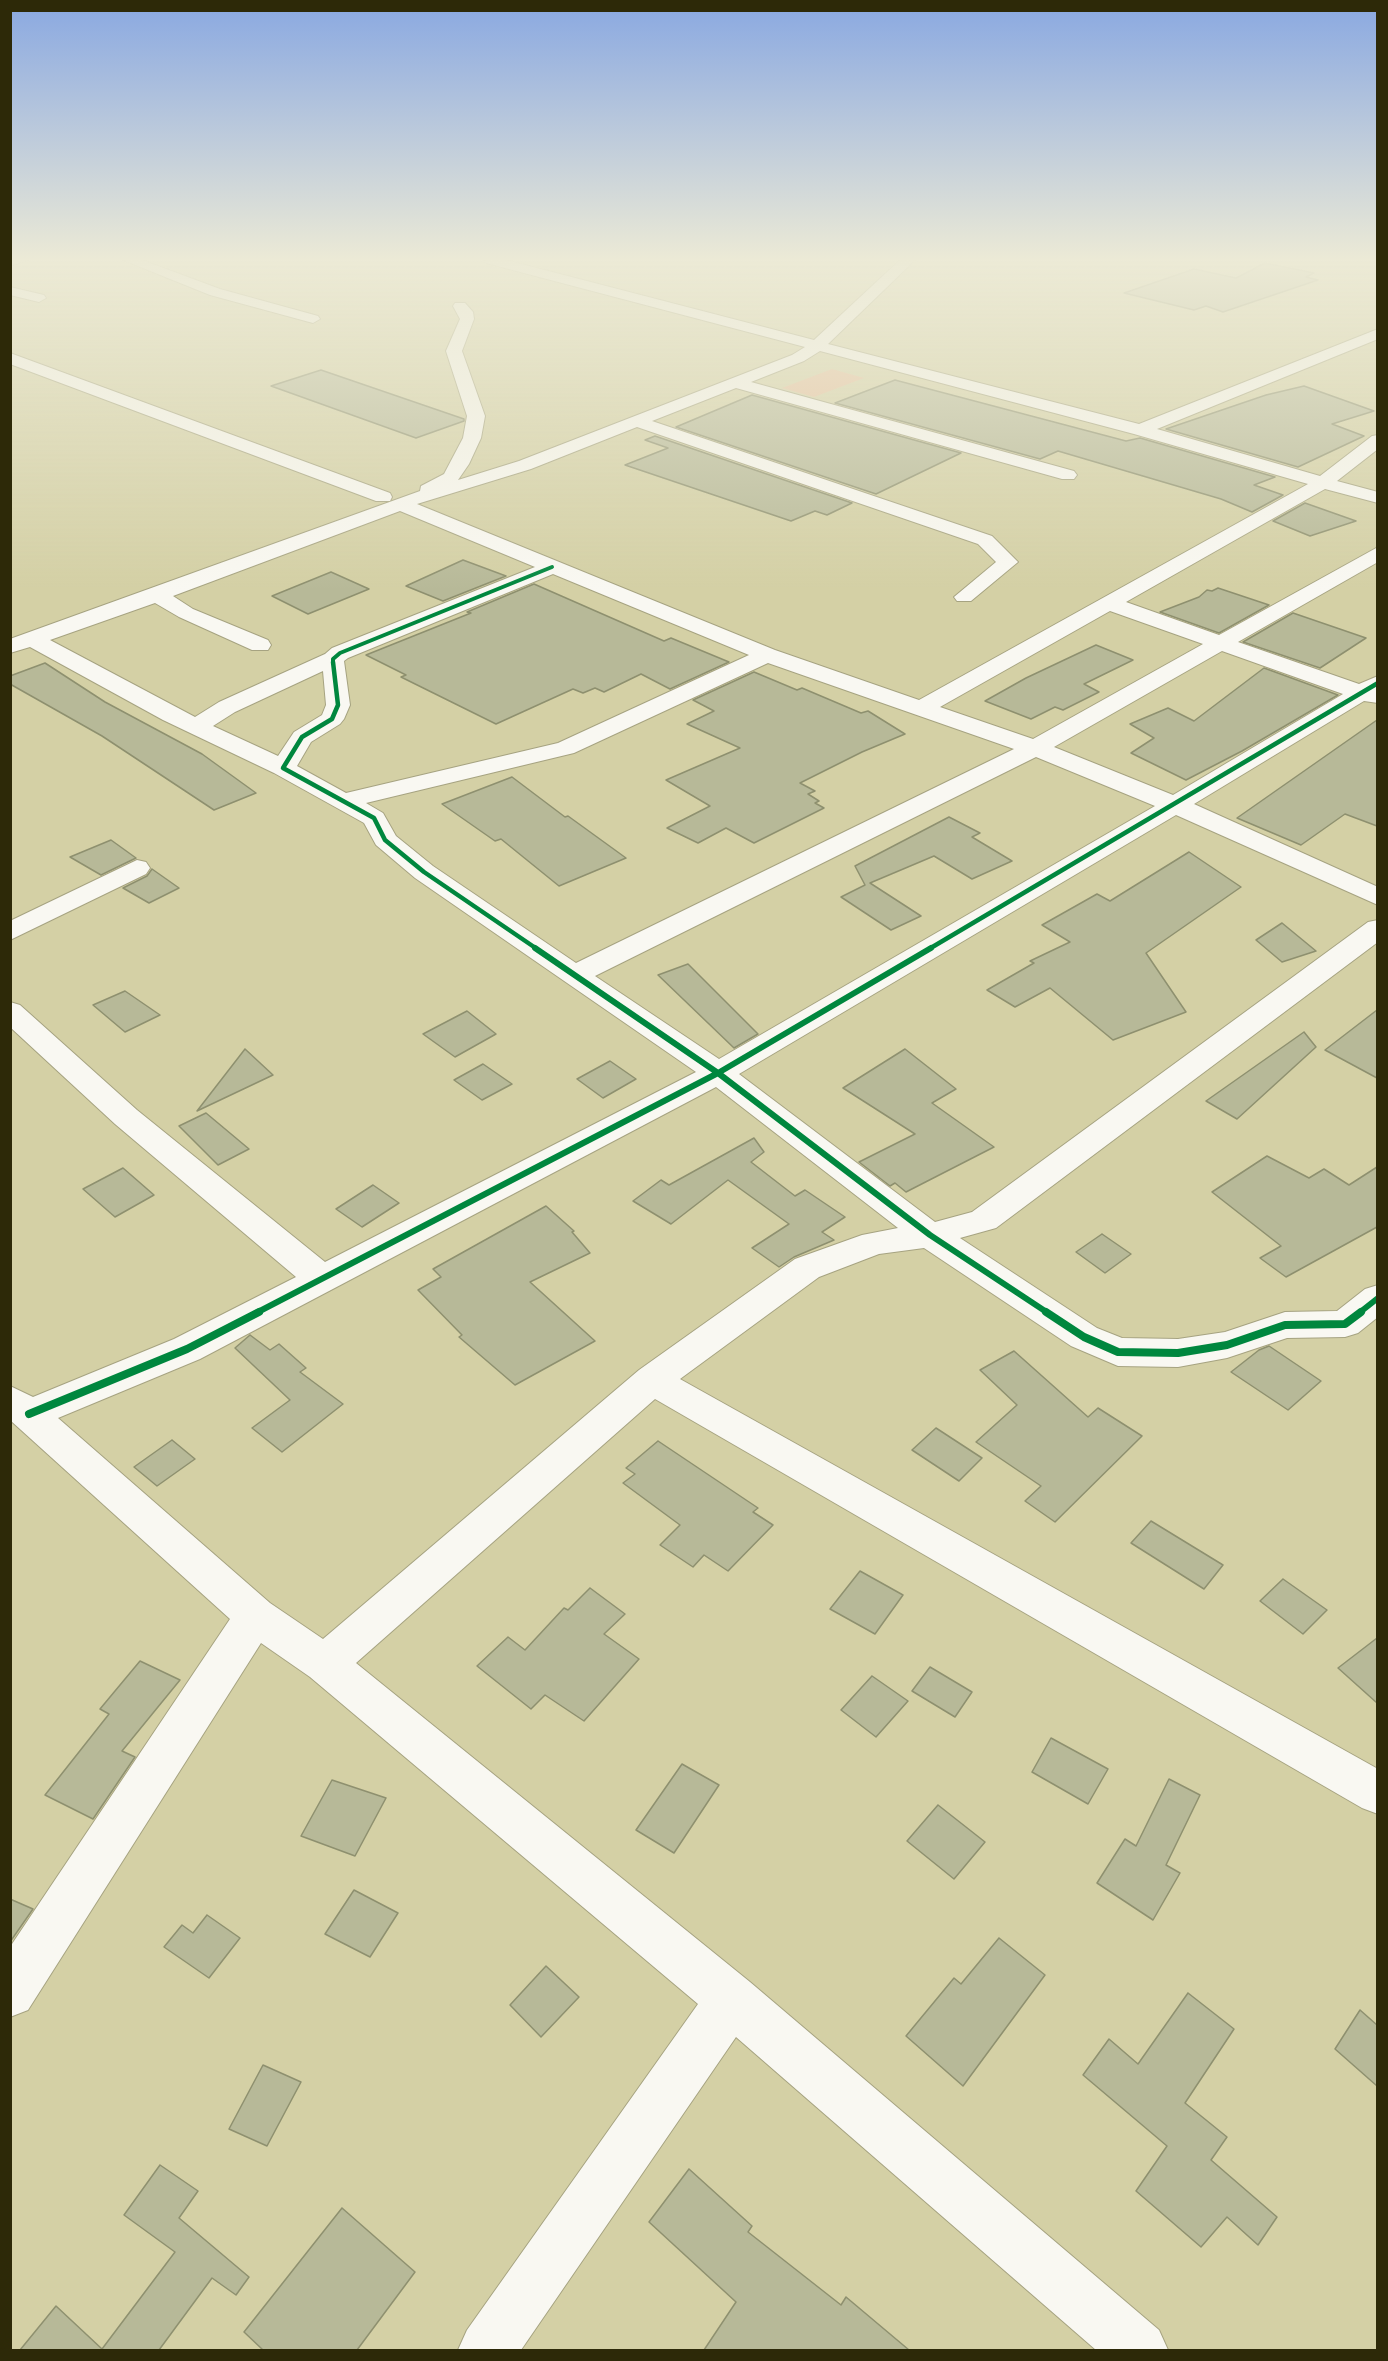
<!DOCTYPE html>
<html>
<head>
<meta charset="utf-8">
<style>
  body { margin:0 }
  #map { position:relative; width:1388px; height:2361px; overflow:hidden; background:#d4d0a5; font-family:"Fira Sans",sans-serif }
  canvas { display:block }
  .frame { position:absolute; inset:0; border:12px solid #2d2908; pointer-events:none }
</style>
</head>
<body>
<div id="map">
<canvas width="1388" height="2361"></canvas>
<div class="frame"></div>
</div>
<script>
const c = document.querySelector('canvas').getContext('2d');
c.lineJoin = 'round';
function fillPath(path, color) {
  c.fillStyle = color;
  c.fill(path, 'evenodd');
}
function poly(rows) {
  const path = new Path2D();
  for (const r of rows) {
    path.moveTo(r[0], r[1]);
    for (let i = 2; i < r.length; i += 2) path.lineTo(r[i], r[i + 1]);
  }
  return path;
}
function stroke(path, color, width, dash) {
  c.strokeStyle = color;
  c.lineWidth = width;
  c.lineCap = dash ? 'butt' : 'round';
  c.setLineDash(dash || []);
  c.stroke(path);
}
fillPath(poly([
  [832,369,864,378,814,397,782,388]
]), '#e6bf9c');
const building = poly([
  [1265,263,1314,273,1306,277,1318,280,1223,312,1206,306,1194,310,1124,293,1194,269,1236,278,1265,263],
  [321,370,464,419,464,421,416,438,271,386,321,370],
  [895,380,1126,441,1140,438,1275,477,1254,485,1283,495,1252,512,1221,499,1058,451,1040,459,835,403,895,380],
  [1304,386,1374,411,1332,424,1364,436,1298,467,1166,429,1266,395,1304,386],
  [752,395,961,453,876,494,676,427,752,395],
  [655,436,852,503,827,515,815,511,791,521,625,465,668,448,645,440,655,436],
  [1305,503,1356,521,1310,536,1273,521,1305,503],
  [463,560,506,576,443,601,406,586,463,560],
  [331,572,369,589,308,614,272,596,331,572],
  [534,584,664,641,671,638,729,662,670,689,641,674,604,692,595,688,583,693,573,689,496,724,401,677,406,675,366,655,471,613,467,612,534,584],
  [1218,588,1269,605,1219,633,1160,612,1199,597,1207,590,1212,591,1218,588],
  [1293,613,1366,638,1320,668,1243,642,1293,613],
  [1096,645,1133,660,1084,684,1099,692,1063,710,1055,707,1031,719,985,701,1026,678,1096,645],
  [45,663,105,702,202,754,256,793,214,810,102,736,10,684,10,676,45,663],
  [1264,668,1338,695,1242,751,1186,780,1131,753,1154,738,1130,724,1168,708,1194,721,1264,668],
  [754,672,797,690,802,688,861,713,868,711,905,734,862,752,800,783,815,791,808,794,819,801,815,803,824,808,754,843,726,828,698,843,667,828,710,806,666,780,740,748,687,724,714,711,693,700,754,672],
  [1377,720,1377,826,1345,814,1301,845,1237,818,1377,720],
  [512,777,565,817,568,816,626,858,559,886,501,839,495,841,442,804,512,777],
  [949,817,980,833,972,837,1012,861,972,879,934,856,870,883,921,916,891,930,841,897,865,885,855,866,949,817],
  [111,840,136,858,101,875,70,857,111,840],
  [1189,852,1241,887,1146,953,1186,1012,1113,1040,1050,988,1015,1007,987,990,1034,963,1030,961,1070,942,1042,925,1097,894,1110,901,1189,852],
  [152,869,179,888,149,903,123,888,147,876,152,869],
  [1282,923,1316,951,1282,962,1256,940,1282,923],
  [688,964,758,1034,734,1048,658,975,688,964],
  [125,991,160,1015,125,1032,93,1005,125,991],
  [1377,1010,1377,1078,1325,1050,1377,1010],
  [467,1011,496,1034,455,1057,423,1034,467,1011],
  [1304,1032,1316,1047,1237,1119,1206,1101,1304,1032],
  [245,1049,273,1075,197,1111,245,1049],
  [905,1049,956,1089,932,1103,994,1147,906,1192,895,1183,890,1186,859,1162,915,1134,843,1088,905,1049],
  [610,1061,636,1079,603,1098,577,1079,610,1061],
  [483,1064,512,1084,482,1100,454,1080,483,1064],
  [206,1113,249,1149,218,1165,179,1126,206,1113],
  [754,1138,764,1152,751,1162,795,1196,805,1190,845,1217,822,1232,834,1240,794,1257,779,1267,752,1248,789,1224,728,1180,671,1224,633,1201,661,1180,669,1185,754,1138],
  [1267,1156,1309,1178,1324,1169,1349,1185,1377,1167,1377,1227,1286,1277,1260,1258,1281,1246,1212,1192,1267,1156],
  [123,1168,154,1195,115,1217,83,1189,123,1168],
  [373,1185,399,1203,362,1227,336,1209,373,1185],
  [546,1206,574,1231,572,1232,590,1253,530,1282,595,1341,515,1385,459,1337,462,1335,418,1290,441,1277,433,1269,546,1206],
  [1102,1234,1131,1254,1105,1273,1076,1252,1102,1234],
  [250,1335,270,1350,279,1344,306,1368,300,1372,343,1404,282,1452,252,1428,290,1400,235,1348,250,1335],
  [1269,1346,1321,1381,1288,1410,1231,1372,1259,1350,1269,1346],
  [1014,1351,1088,1417,1098,1408,1142,1436,1055,1522,1025,1501,1041,1486,976,1442,1017,1405,980,1370,1014,1351],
  [936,1428,982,1458,959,1481,912,1450,936,1428],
  [172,1440,195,1459,157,1486,134,1467,172,1440],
  [658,1441,758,1508,753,1512,773,1525,728,1571,704,1555,693,1567,660,1545,680,1525,623,1483,635,1474,626,1468,658,1441],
  [1151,1521,1223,1565,1204,1589,1131,1543,1151,1521],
  [860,1571,903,1595,875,1634,830,1609,860,1571],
  [1283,1579,1327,1610,1303,1634,1260,1601,1283,1579],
  [590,1588,625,1614,604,1634,639,1659,584,1721,545,1695,531,1709,477,1666,508,1637,525,1650,564,1608,568,1610,590,1588],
  [1377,1638,1377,1703,1338,1668,1377,1638],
  [140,1661,180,1680,122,1751,135,1757,93,1819,45,1795,109,1714,100,1709,140,1661],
  [930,1667,972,1692,955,1717,912,1691,930,1667],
  [872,1676,908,1701,876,1737,841,1710,872,1676],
  [1051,1738,1108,1769,1088,1804,1032,1772,1051,1738],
  [682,1764,719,1785,674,1853,636,1830,682,1764],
  [1169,1779,1200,1795,1166,1865,1180,1873,1153,1920,1097,1883,1125,1839,1136,1846,1169,1779],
  [332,1780,386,1798,355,1856,301,1836,332,1780],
  [938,1805,985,1842,954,1879,907,1841,938,1805],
  [354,1890,398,1913,370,1957,325,1934,354,1890],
  [10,1899,33,1909,10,1942,10,1899],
  [207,1915,240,1938,209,1978,164,1947,182,1925,193,1933,207,1915],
  [999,1938,1045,1975,963,2086,906,2036,954,1978,961,1984,999,1938],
  [546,1966,579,1997,541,2037,510,2005,546,1966],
  [1188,1993,1234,2029,1185,2103,1227,2137,1211,2160,1277,2217,1258,2245,1227,2217,1201,2247,1136,2191,1167,2146,1083,2075,1109,2039,1138,2064,1188,1993],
  [1360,2010,1377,2025,1377,2086,1335,2049,1360,2010],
  [263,2065,301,2082,267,2146,229,2129,263,2065],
  [160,2165,198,2191,179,2218,249,2277,236,2295,212,2278,159,2350,20,2350,56,2306,102,2349,175,2252,124,2215,160,2165],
  [689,2169,752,2226,748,2232,841,2305,846,2297,909,2350,704,2350,736,2302,649,2222,689,2169],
  [342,2208,415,2272,357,2350,263,2350,244,2332,342,2208]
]);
fillPath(building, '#b7b998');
stroke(building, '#8e906f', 1.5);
const minor = poly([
  [123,260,142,260,220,289,318,316,320,319,313,323,210,295,123,260],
  [484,260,506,260,814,340,900,260,915,260,828,344,1139,424,1378,329,1378,339,1157,429,1320,476,1372,436,1378,435,1378,449,1337,481,1378,492,1378,503,1325,489,1126,602,1219,635,1378,547,1378,562,1238,642,1359,684,1378,676,1378,703,1364,701,1194,804,1378,887,1378,905,1176,815,739,1074,935,1222,972,1212,1368,922,1378,920,1378,942,996,1228,960,1238,1097,1328,1122,1338,1178,1339,1225,1332,1285,1312,1337,1311,1365,1289,1378,1285,1378,1317,1358,1333,1345,1337,1287,1338,1227,1358,1178,1367,1118,1366,1071,1346,924,1248,879,1254,819,1277,680,1379,1378,1769,1378,1814,1362,1808,655,1399,356,1663,750,1982,1159,2330,1168,2350,1096,2350,736,2037,521,2350,458,2350,467,2330,698,2004,310,1677,261,1643,28,2010,10,2017,10,1947,230,1619,10,1420,10,1386,33,1397,174,1339,296,1277,115,1124,10,1027,10,1002,20,1005,137,1110,325,1262,696,1072,415,878,376,845,364,823,274,773,163,720,30,647,10,653,10,639,420,491,421,486,444,474,463,438,467,416,446,351,460,319,453,306,455,303,465,303,473,312,474,319,462,351,485,416,481,438,469,464,458,480,519,461,792,355,805,347,486,263,484,260],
  [820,351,1134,434,1308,484,919,700,775,650,417,504,531,469,637,427,978,544,996,562,954,597,957,601,971,601,1018,562,992,536,652,421,736,388,1062,479,1074,479,1077,475,1074,471,751,382,804,361,820,351],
  [400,511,535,567,332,648,325,654,219,702,195,717,50,640,155,603,179,617,252,650,268,650,271,645,268,640,193,609,173,596,400,511],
  [553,574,749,655,558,743,346,793,297,766,311,742,340,724,344,719,350,705,344,661,348,658,553,574],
  [1110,611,1203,644,1033,739,940,707,1110,611],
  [1222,651,1343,694,1173,795,1054,747,1222,651],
  [768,663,1014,749,576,963,433,866,396,836,383,813,366,803,574,753,768,663],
  [323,671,326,705,322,715,294,732,278,756,213,726,235,712,323,671],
  [1036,757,1155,806,719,1059,595,976,1036,757],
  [716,1087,898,1228,862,1235,795,1259,639,1370,323,1639,270,1603,58,1418,200,1359,716,1087],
  [10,287,44,295,46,298,39,302,10,295,10,287],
  [10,353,390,493,392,497,390,501,376,501,10,364,10,353],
  [137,860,146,862,150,868,146,874,10,940,10,921,137,860]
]);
const major = poly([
  [10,260,28,260,10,266,10,260]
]);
stroke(minor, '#a6a381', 2);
stroke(major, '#a6a381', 2);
fillPath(minor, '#f9f8f2');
fillPath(major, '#f9f8f2');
stroke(poly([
  [333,663,333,659,340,653,552,567]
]), '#00873e', 4);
stroke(poly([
  [333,662,338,705,332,719,302,737,283,768,374,818,385,840,424,872,537,949],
  [929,949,1378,683]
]), '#00873e', 4.5);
stroke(poly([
  [535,948,718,1073,930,1235,1048,1313],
  [256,1313,718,1073,931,948],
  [1359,1313,1378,1298]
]), '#00873e', 6);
stroke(poly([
  [1046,1312,1084,1337,1118,1352,1178,1353,1227,1345,1285,1325,1345,1324,1361,1312],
  [29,1414,187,1349,259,1312]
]), '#00873e', 8);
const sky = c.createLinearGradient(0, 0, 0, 590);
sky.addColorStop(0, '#89a8e1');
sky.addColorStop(0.44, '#ecead6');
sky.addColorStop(1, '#ecead600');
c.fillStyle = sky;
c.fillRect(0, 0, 1388, 590);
</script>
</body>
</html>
